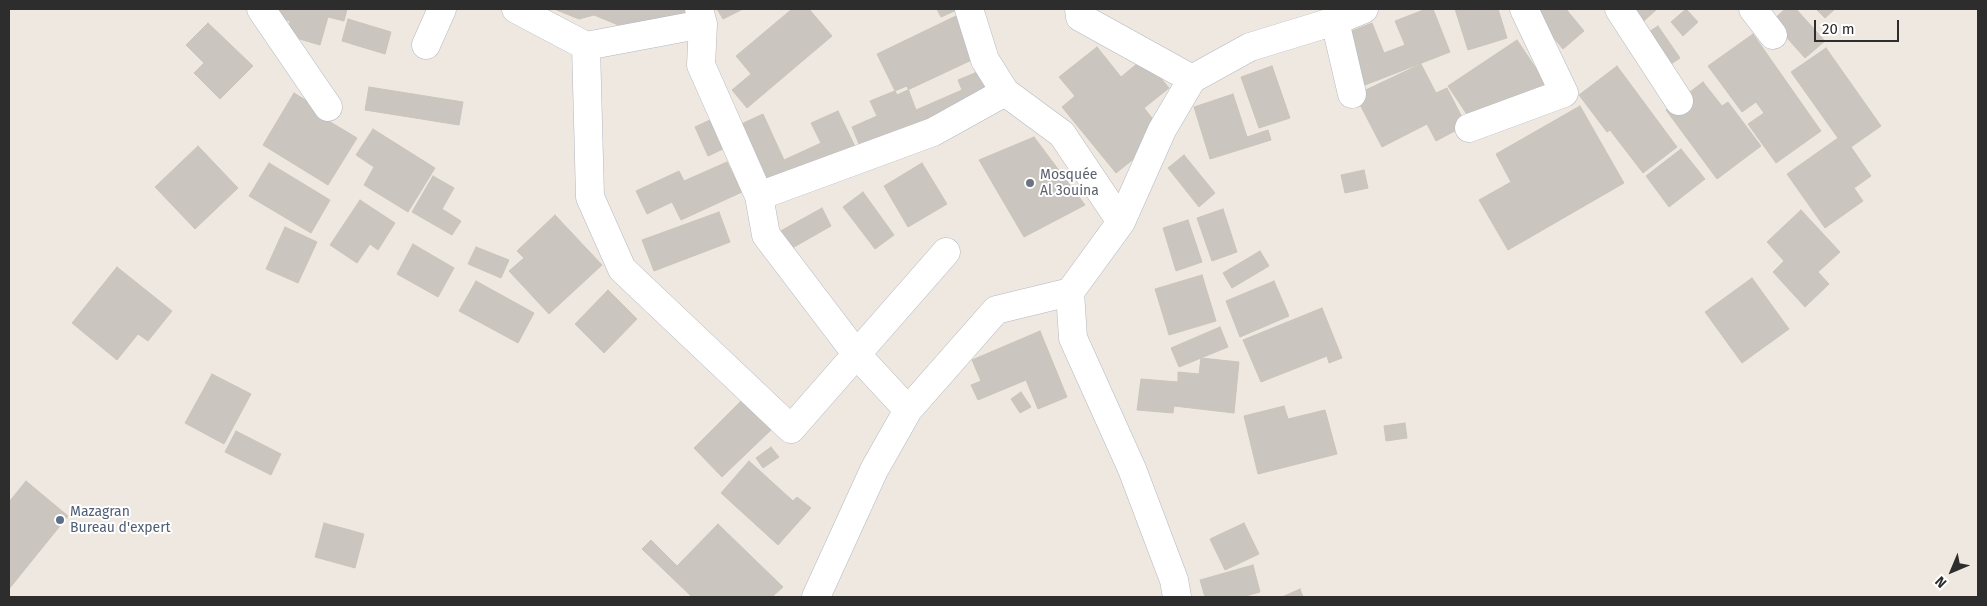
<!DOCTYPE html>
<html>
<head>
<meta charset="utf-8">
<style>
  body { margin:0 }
  #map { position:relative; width:1987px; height:606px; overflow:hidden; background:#efe8e0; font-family:"Fira Sans",sans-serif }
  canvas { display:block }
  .frame { position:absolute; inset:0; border:10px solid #2d2d2d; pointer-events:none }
  .north { position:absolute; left:1927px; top:546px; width:50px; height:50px; -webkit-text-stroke:4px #fff; paint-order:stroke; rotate:225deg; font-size:14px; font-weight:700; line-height:20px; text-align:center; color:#2d2d2d }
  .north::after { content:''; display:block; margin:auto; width:18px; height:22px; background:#2d2d2d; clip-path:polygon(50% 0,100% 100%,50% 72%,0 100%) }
  .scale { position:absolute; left:1814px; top:20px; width:85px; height:22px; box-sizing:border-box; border:2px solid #2d2d2d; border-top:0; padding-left:6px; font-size:15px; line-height:18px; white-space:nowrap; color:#2d2d2d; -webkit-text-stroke:4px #fff; paint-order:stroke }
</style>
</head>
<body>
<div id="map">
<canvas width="1987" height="606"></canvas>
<div class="frame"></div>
<div class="north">N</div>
<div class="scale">20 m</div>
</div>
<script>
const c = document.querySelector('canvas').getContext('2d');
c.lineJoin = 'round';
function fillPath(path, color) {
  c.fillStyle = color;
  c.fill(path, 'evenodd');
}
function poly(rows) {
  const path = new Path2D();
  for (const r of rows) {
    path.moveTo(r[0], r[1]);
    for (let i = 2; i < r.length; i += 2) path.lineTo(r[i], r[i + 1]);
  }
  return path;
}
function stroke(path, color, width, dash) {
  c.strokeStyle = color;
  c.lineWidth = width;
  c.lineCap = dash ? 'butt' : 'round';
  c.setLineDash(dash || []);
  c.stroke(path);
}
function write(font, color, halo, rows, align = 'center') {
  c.font = font + ' "Fira Sans",sans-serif';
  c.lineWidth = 4;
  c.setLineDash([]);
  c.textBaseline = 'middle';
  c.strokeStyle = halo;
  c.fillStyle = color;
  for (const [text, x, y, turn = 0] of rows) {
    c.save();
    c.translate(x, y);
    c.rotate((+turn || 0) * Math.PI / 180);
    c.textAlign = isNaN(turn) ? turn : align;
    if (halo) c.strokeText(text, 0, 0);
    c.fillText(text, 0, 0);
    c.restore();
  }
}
const building = poly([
  [253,9,347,9,344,21,328,17,320,45,286,35,290,21,253,11,253,9],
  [554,9,688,9,689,13,623,27,594,15,579,19,554,9],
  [717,9,743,9,723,19,717,9],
  [792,9,809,9,832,36,747,108,732,90,751,74,736,56,792,9],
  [937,9,959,9,941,17,937,9],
  [1426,9,1433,9,1450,52,1365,85,1344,34,1372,23,1384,53,1405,45,1395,21,1426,9],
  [1455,9,1498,9,1507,38,1468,50,1455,9],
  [1530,9,1566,9,1584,31,1563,49,1530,9],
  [1620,9,1657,9,1633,31,1620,9],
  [1686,9,1698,22,1683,36,1671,22,1686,9],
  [1785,9,1796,9,1825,41,1805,58,1772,21,1785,9],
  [1816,9,1835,9,1825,18,1816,9],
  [958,15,978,57,897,95,877,54,958,15],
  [348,19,391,32,385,54,342,41,348,19],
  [208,23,253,66,220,99,194,73,204,63,186,45,208,23],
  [1658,26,1680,58,1658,73,1636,40,1658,26],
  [1753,34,1821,131,1776,163,1748,124,1764,113,1756,102,1742,112,1708,66,1753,34],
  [1517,40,1547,85,1478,131,1448,86,1517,40],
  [1097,47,1121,77,1144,58,1169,88,1144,108,1165,134,1116,173,1062,107,1075,96,1059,77,1097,47],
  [1826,48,1881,126,1851,147,1871,176,1854,188,1863,201,1825,228,1787,174,1838,138,1791,72,1826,48],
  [1421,64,1436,93,1447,88,1466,125,1436,141,1427,124,1382,147,1355,95,1421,64],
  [1272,66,1290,118,1259,128,1241,77,1272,66],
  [1617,66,1677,147,1643,173,1610,130,1607,132,1579,95,1617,66],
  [982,70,997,106,866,161,852,127,877,116,870,101,907,86,916,110,962,90,958,80,982,70],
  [1703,82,1722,106,1728,102,1761,146,1717,179,1666,110,1703,82],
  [369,87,463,102,459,125,365,110,369,87],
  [294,93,325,112,322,117,357,138,328,185,263,145,294,93],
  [1233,94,1247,137,1268,130,1271,140,1210,159,1194,107,1233,94],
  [1580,106,1624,183,1508,250,1479,200,1511,182,1496,154,1580,106],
  [838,111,860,157,773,198,739,125,763,114,784,160,821,143,811,123,838,111],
  [710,120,723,149,708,156,695,127,710,120],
  [373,129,435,168,408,212,364,185,374,167,356,155,373,129],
  [1034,137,1085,205,1024,237,979,160,1034,137],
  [198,146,238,188,195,229,155,187,198,146],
  [1681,149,1705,179,1669,207,1646,176,1681,149],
  [1184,155,1215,193,1199,207,1168,168,1184,155],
  [727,162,742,192,681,220,672,202,647,214,636,191,679,171,684,181,727,162],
  [269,163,330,200,311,233,249,196,269,163],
  [922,163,947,204,908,227,884,186,922,163],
  [1364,170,1368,188,1345,193,1341,175,1364,170],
  [433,176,454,188,442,209,461,221,452,235,412,212,433,176],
  [863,192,894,235,875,249,843,207,863,192],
  [360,200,395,223,378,250,370,244,357,263,330,245,360,200],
  [822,208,831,226,787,251,777,233,822,208],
  [1223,209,1237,252,1212,261,1197,218,1223,209],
  [1801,210,1840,252,1818,272,1829,284,1805,307,1773,272,1784,261,1767,242,1801,210],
  [719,212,730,242,654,271,642,240,719,212],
  [555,215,602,265,549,314,509,271,524,258,517,251,555,215],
  [1188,220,1202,262,1176,271,1163,228,1188,220],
  [285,227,317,242,298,283,266,269,285,227],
  [413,244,454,268,438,297,397,274,413,244],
  [476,247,509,260,501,278,468,264,476,247],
  [1260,251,1269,266,1232,288,1223,273,1260,251],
  [117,267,172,311,148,341,138,334,117,360,72,323,117,267],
  [1202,275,1216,321,1169,335,1155,289,1202,275],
  [1752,278,1789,329,1742,363,1705,312,1752,278],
  [476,281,534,313,518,343,459,311,476,281],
  [1274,281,1289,316,1240,337,1226,301,1274,281],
  [608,290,637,319,604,353,575,324,608,290],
  [1322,308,1342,358,1329,363,1327,356,1261,382,1243,340,1322,308],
  [1220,327,1228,347,1179,367,1171,348,1220,327],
  [1040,331,1067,397,1038,409,1026,380,978,400,971,385,981,381,972,360,1040,331],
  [1201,358,1239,362,1234,413,1174,406,1173,413,1137,410,1141,379,1178,382,1178,372,1199,374,1201,358],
  [212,374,251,394,224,444,185,423,212,374],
  [1021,392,1031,407,1020,413,1011,399,1021,392],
  [744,398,773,428,722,477,694,448,744,398],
  [1284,406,1288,419,1325,410,1337,454,1258,474,1244,416,1284,406],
  [1405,423,1407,438,1386,441,1384,426,1405,423],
  [236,431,281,454,271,475,225,452,236,431],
  [771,447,779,457,763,468,756,458,771,447],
  [749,461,793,501,797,497,811,508,778,545,721,493,749,461],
  [26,481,68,516,9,589,9,502,26,481],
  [324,523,364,534,355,568,315,557,324,523],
  [1244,523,1259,554,1225,570,1210,539,1244,523],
  [718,524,783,587,772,597,692,597,642,549,651,540,677,566,718,524],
  [1253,565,1260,592,1242,597,1205,597,1200,580,1253,565],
  [1300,589,1303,597,1282,597,1300,589]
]);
fillPath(building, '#cac5bf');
stroke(building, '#cac4b9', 1);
const minor = poly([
  [261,9,328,107],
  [516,9,586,46,703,24],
  [699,9,703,24,701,65,759,196,766,235,858,356,908,410],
  [969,9,985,60,1005,92,1062,134,1121,222],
  [1079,9,1080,17,1192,79],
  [1619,9,1679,101],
  [1753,9,1773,35],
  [1335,21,1352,94],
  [426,45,442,9],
  [586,46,590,197,622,269,791,429,946,252],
  [1469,128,1564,93,1524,9],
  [759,196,933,132,1005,92],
  [816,597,874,470,908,410,996,310,1070,292],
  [1177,597,1174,580,1132,469,1073,338,1070,292,1121,222,1162,130,1192,79,1250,47,1335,21,1364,9]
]);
stroke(minor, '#b3b7c0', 29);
stroke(minor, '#fff', 28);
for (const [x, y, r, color] of [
  [1030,183,5,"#6b7280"],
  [60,520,5,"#5c6f8a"]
]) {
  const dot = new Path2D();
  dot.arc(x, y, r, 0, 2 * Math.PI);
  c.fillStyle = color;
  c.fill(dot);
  stroke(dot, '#fff', 2);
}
write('14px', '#5b616d', '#fff', [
  ["Mosquée",1040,175],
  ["Al 3ouina",1040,191]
], 'left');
write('14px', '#4e5e75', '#fff', [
  ["Mazagran",70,512],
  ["Bureau d'expert",70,528]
], 'left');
</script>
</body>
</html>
